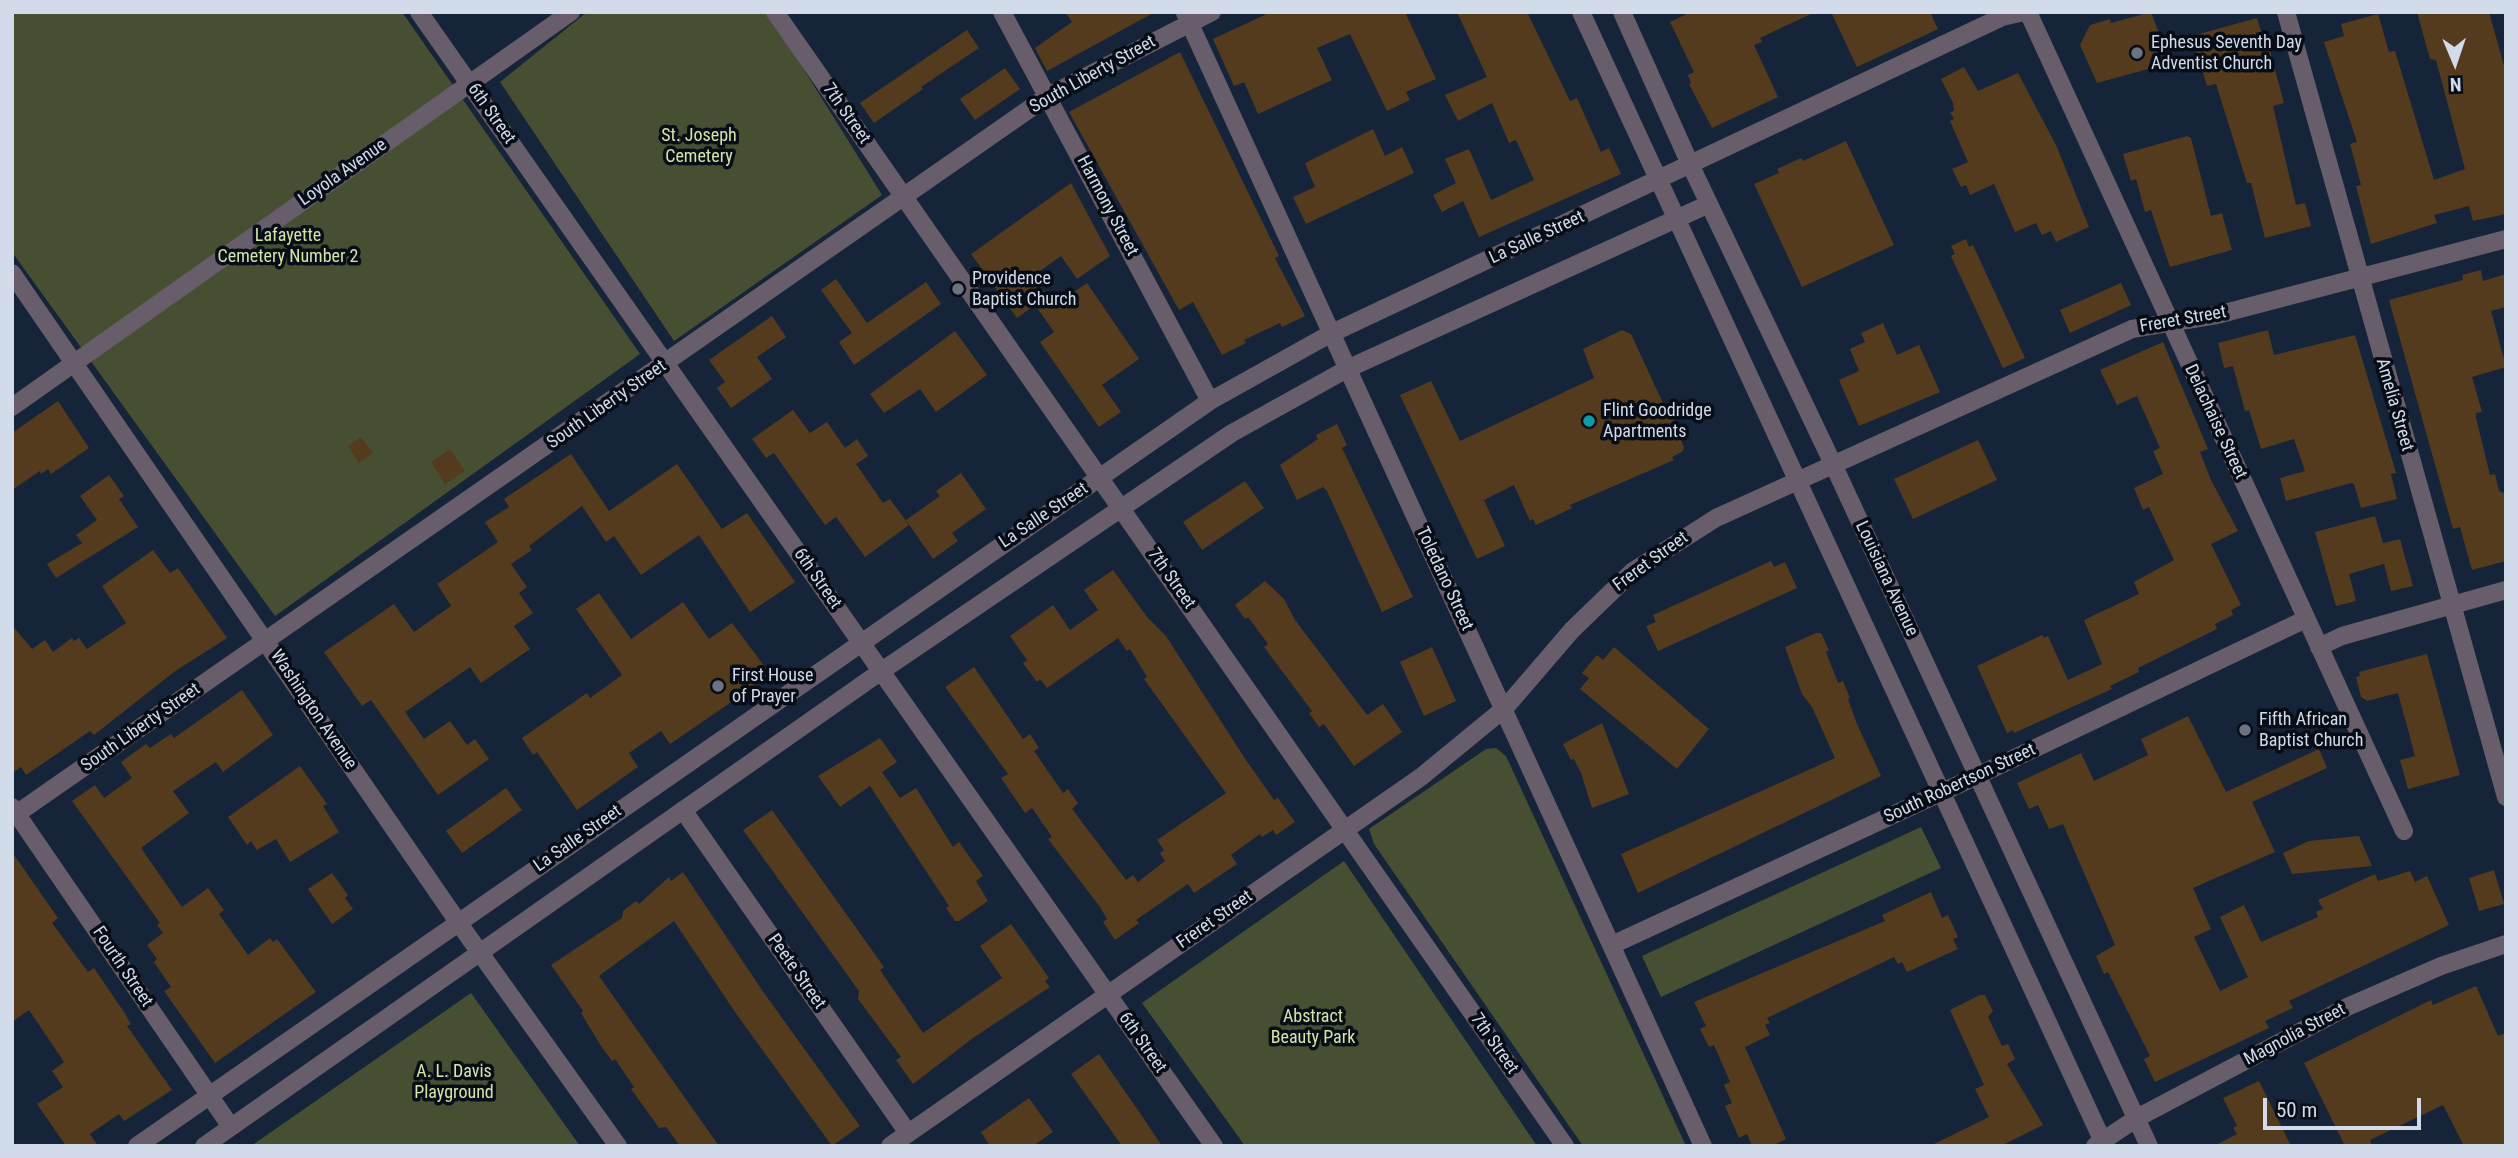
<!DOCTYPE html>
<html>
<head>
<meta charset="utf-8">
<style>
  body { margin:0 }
  #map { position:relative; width:2518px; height:1158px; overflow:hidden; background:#152439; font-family:"Roboto Condensed",sans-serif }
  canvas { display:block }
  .frame { position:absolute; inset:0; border:14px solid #d1dbe9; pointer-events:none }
  .north { position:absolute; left:2420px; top:28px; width:70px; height:70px; -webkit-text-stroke:5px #070d16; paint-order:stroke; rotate:178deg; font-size:19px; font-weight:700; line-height:28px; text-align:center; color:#d1dbe9 }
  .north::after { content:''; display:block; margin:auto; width:24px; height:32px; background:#d1dbe9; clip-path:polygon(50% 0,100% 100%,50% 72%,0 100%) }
  .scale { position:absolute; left:2263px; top:1098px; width:158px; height:32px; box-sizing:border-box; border:4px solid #d1dbe9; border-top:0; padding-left:9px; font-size:21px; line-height:24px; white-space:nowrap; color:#d1dbe9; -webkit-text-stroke:5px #070d16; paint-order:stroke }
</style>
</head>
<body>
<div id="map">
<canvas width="2518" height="1158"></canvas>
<div class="frame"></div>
<div class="north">N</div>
<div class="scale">50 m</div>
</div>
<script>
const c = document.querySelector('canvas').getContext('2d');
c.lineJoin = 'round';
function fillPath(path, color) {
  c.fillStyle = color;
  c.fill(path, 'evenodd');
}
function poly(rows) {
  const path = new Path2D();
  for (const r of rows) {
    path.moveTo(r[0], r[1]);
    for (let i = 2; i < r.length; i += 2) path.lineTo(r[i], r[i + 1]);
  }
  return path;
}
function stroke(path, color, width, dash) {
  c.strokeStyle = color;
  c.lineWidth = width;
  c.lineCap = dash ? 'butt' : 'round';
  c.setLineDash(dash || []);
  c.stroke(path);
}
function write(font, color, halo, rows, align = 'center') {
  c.font = font + ' "Roboto Condensed",sans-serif';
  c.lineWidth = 7;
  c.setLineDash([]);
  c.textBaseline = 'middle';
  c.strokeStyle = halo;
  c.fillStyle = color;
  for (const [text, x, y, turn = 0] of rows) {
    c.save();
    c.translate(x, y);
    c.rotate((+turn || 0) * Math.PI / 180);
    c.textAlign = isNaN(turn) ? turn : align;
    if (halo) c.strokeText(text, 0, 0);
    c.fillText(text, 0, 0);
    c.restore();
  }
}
fillPath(poly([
  [12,12,402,12,640,354,275,616,12,252],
  [587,12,768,12,882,195,674,341,500,82],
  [1496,748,1506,756,1686,1146,1583,1146,1374,844,1369,829,1486,749],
  [1921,827,1941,868,1661,997,1642,956],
  [1344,861,1537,1146,1245,1146,1142,1003],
  [471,993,580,1146,251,1146]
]), '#474f33');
fillPath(poly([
  [1065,12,1155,12,1047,71,1035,48,1072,22],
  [1271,12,1405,12,1436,79,1406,92,1410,100,1387,111,1350,34,1317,48,1332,80,1258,114,1244,82,1234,86,1213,39],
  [1457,12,1527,12,1570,101,1577,98,1601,152,1609,148,1621,174,1479,237,1463,201,1442,212,1433,195,1456,183,1445,159,1469,149,1491,200,1534,180,1516,140,1509,143,1492,103,1458,121,1445,95,1487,77],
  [1691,12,1815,12,1760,38,1762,42,1754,45,1778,97,1712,128,1689,84,1691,83,1688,75,1694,72,1670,22],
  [1831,12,1930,12,1938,29,1857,67],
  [2151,12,2170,63,2097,83,2080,45,2090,25,2110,19,2111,23],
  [2417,12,2489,12,2506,73,2506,214,2473,221,2469,206,2434,215,2437,223,2371,244,2356,186,2361,185,2350,144,2357,142,2324,42,2344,36,2341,24,2378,14,2389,52,2395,51,2434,180,2465,169,2436,60,2430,59],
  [2257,18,2266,48,2269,47,2284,103,2273,106,2296,205,2305,203,2311,226,2265,238,2251,183,2247,183,2216,84,2207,86,2192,36],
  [967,30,979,48,921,87,923,89,874,123,860,103],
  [1180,52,1279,256,1275,258,1305,316,1282,327,1280,323,1244,340,1246,343,1222,355,1193,302,1179,310,1069,112],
  [1964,67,1978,91,2018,73,2057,147,2089,227,2056,242,2051,231,2042,235,2036,223,2015,232,1994,184,1970,195,1966,185,1961,187,1952,169,1968,162,1950,121,1954,119,1950,112,1954,111,1953,103,1941,79],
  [1005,68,1020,89,975,120,960,99],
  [1373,129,1385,156,1402,147,1414,173,1306,224,1293,197,1315,187,1305,163],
  [2187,136,2191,138,2211,216,2222,213,2232,250,2170,267,2151,210,2145,212,2136,179,2131,181,2123,154],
  [1846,141,1894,245,1802,287,1754,184,1779,173,1777,169,1801,158,1803,161],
  [1071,183,1110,256,1077,279,1061,256,1033,276,1055,305,1087,283,1139,359,1102,385,1121,412,1099,427,1040,342,1054,332,1035,305,1017,318,971,254],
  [1966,239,1969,247,1973,245,2025,358,2003,368,1951,256,1955,254,1951,246],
  [2481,270,2483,281,2506,274,2506,307,2491,311,2506,367,2472,377,2482,412,2476,413,2476,418,2490,475,2495,474,2499,491,2506,494,2506,561,2472,570,2460,527,2453,529,2389,300,2463,280,2462,275],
  [836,279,867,323,926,282,941,304,854,365,839,342,852,333,821,290],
  [2121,283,2131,305,2070,333,2060,310],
  [772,316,786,337,757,357,772,379,731,408,717,388,725,382,709,360],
  [1883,323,1897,355,1919,345,1940,392,1859,426,1839,380,1859,371,1850,349,1865,342,1861,333],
  [1622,330,1631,334,1668,414,1671,412,1684,448,1682,452,1672,457,1674,460,1570,505,1572,508,1536,525,1533,519,1530,521,1514,485,1484,500,1505,546,1477,559,1400,395,1431,381,1460,441,1594,378,1583,349],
  [2268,330,2274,355,2355,335,2396,473,2391,474,2397,499,2361,508,2354,484,2351,483,2286,501,2280,478,2305,471,2294,439,2261,449,2249,410,2245,411,2233,366,2224,368,2218,343],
  [955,331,987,375,936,412,920,389,884,413,870,394],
  [2163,342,2208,449,2200,452,2211,480,2238,531,2211,544,2241,605,2231,610,2233,615,2215,624,2217,629,2138,668,2139,672,2110,686,2112,689,2014,733,2013,730,2007,733,1977,666,2042,635,2044,638,2048,636,2068,680,2102,664,2084,620,2139,594,2134,582,2174,560,2149,507,2143,510,2134,488,2163,474,2153,451,2160,448,2137,396,2117,405,2100,370],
  [58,401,89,448,51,474,48,469,41,474,40,471,12,490,12,433],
  [793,410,810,433,827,422,845,448,857,439,868,456,856,464,883,503,890,499,909,525,865,557,836,517,825,525,774,453,766,458,752,439],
  [1337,424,1347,445,1342,448,1413,597,1382,612,1327,491,1323,487,1297,500,1280,465,1318,439,1316,435],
  [361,437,373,453,359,463,348,446],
  [1978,440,1997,480,1913,519,1894,479],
  [450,449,465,471,445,484,431,462],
  [571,454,609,511,677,464,722,529,747,513,795,582,750,612,699,535,641,575,614,536,606,542,582,506,529,546,532,550,511,564,527,587,519,593,533,613,514,626,530,649,481,683,470,667,405,712,424,739,450,721,467,745,475,739,489,759,438,795,371,700,362,706,324,652,394,604,414,632,451,606,437,584,498,542,485,522,509,507,504,499],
  [961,473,986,509,952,533,958,541,933,559,906,520,940,496,936,491],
  [109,475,124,496,119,499,138,527,56,578,47,564,82,543,76,535,97,520,80,496],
  [1245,481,1264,508,1202,550,1183,522],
  [2375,516,2383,543,2400,539,2413,586,2391,591,2384,564,2349,574,2356,601,2336,606,2315,532],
  [153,550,170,573,178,568,227,638,174,672,94,735,90,731,26,775,21,767,12,773,12,625,32,649,45,640,53,652,72,638,74,641,79,638,87,649,126,623,102,586],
  [1771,561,1774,567,1785,562,1797,588,1658,651,1646,626,1656,622,1653,615],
  [1113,570,1147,617,1166,636,1244,757,1274,800,1278,798,1295,822,1276,835,1273,830,1262,837,1260,834,1231,855,1237,864,1194,893,1188,884,1136,920,1139,923,1115,940,1103,922,1107,919,1100,907,1048,839,1052,837,1032,808,1025,813,1001,778,1008,774,945,687,974,667,1023,739,1030,734,1039,748,1034,751,1063,793,1068,789,1078,803,1072,809,1126,880,1133,875,1138,882,1165,861,1160,853,1164,850,1157,840,1226,793,1144,679,1147,677,1130,649,1127,651,1118,638,1047,688,1040,679,1037,682,1023,663,1027,660,1010,636,1053,605,1070,630,1098,610,1084,590],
  [1265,581,1284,599,1295,620,1367,715,1383,704,1402,732,1354,766,1324,724,1319,727,1309,713,1312,711,1264,647,1268,644,1248,617,1245,619,1235,605],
  [599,593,631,639,683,602,709,639,732,623,771,675,670,744,661,731,629,753,638,767,577,810,537,752,533,755,522,738,587,693,590,698,622,675,576,609],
  [1816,633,1821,633,1829,650,1826,652,1838,683,1843,681,1850,698,1848,699,1857,724,1881,776,1638,893,1621,854,1835,758,1812,707,1802,694,1785,647],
  [1432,647,1456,701,1424,716,1400,662],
  [1614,647,1709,729,1677,769,1580,689,1589,678,1582,673,1597,655,1603,660],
  [2427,654,2460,775,2408,789,2400,760,2415,756,2398,693,2367,701,2361,697,2356,677,2360,676,2359,672],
  [242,690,273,735,223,772,216,762,173,791,189,813,141,848,182,907,208,888,224,910,219,914,248,955,270,938,273,942,277,939,316,992,215,1063,164,991,171,987,154,962,157,959,147,945,163,933,157,925,160,923,72,801,95,785,104,798,132,778,121,762,146,744,150,748,171,734,174,738],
  [2188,716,2226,792,2319,749,2327,768,2252,802,2275,852,2193,888,2211,929,2194,937,2220,991,2248,977,2220,917,2244,905,2261,942,2318,917,2316,912,2323,909,2318,900,2375,874,2378,881,2410,871,2415,882,2427,876,2449,925,2289,1001,2293,1008,2265,1021,2269,1028,2155,1082,2144,1059,2150,1056,2108,972,2104,974,2096,956,2115,945,2063,824,2049,829,2038,805,2029,809,2017,783,2081,753,2094,781,2148,755,2141,739],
  [1602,723,1629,794,1592,808,1581,773,1574,759,1571,760,1563,744],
  [880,738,897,762,882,772,900,798,916,788,953,847,959,842,983,876,976,881,988,901,959,921,955,921,946,908,949,906,870,786,840,807,818,776],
  [300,766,327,804,323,806,339,832,290,862,276,839,257,850,251,841,247,845,228,817],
  [506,788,522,810,462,853,446,831],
  [772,810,884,967,880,970,923,1033,1002,978,980,946,1011,924,1049,978,1045,981,1050,987,973,1038,913,1084,896,1060,901,1057,858,999,859,991,743,830],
  [2359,836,2372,866,2292,874,2283,853,2309,841],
  [12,852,58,918,52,923,88,972,94,968,124,1012,131,1024,127,1026,172,1090,124,1121,119,1114,90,1134,98,1146,66,1146,37,1104,63,1087,52,1071,64,1062,29,1010,12,1022],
  [2494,870,2504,904,2479,911,2469,878],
  [683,872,764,993,860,1126,832,1146,737,1015,674,921,599,976,719,1146,680,1146,666,1127,659,1128,631,1089,634,1087,615,1059,612,1061,601,1046,581,1013,583,1011,551,965,622,918,623,911,636,901,639,904,669,877,671,881],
  [332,873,348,895,345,898,353,909,332,924,308,889],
  [1931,892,1942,918,1948,915,1958,937,1953,939,1958,949,1907,972,1902,962,1898,964,1894,957,1767,1018,1770,1023,1765,1025,1770,1035,1745,1047,1786,1139,1772,1146,1752,1146,1747,1134,1739,1138,1725,1106,1732,1103,1724,1085,1730,1082,1714,1045,1709,1047,1700,1029,1706,1026,1694,1002,1885,921,1882,915],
  [2476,986,2498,1036,2506,1033,2506,1146,2464,1146,2443,1105,2370,1140,2372,1146,2345,1146,2304,1063,2431,1000,2433,1005],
  [1980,995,1985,995,1993,1011,1988,1017,2002,1046,2008,1044,2015,1059,2007,1064,2043,1125,2001,1146,1930,1146,1989,1117,1975,1089,1984,1085,1950,1010],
  [1099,1054,1142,1116,1162,1146,1122,1146,1071,1074],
  [2259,1081,2291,1146,2214,1146,2237,1134,2233,1128,2237,1126,2223,1098],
  [1029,1098,1053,1132,1033,1146,990,1146,981,1132]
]), '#543b1d');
stroke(poly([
  [419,12,1214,1146],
  [775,12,1565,1146],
  [1002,12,1210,401],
  [1581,12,2105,1146],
  [1622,12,1690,164,1834,466,2149,1146],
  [2028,12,2404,831],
  [2286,12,2506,797],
  [1185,13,1703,1146],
  [12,273,458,922,618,1146],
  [12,407,571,12],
  [2319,647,2342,636,2506,590],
  [12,807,231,1127],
  [683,810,908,1133],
  [12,817,1048,96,1212,12],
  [1612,945,1977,776,2306,619],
  [137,1146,1210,401,1330,334,2002,17,2024,12],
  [204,1146,883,670,1232,433,1347,369,1709,204],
  [890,1146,1421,777,1505,708,1572,630,1633,571,1716,518,2132,329,2217,315,2506,239],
  [2095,1146,2137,1118,2347,1007,2441,966,2506,944]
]), '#685d6a', 18);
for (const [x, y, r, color] of [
  [2137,53,7,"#6b7280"],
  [958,289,7,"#6b7280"],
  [1589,421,7,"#0f9aa8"],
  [718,686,7,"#6b7280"],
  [2245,730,7,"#6b7280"]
]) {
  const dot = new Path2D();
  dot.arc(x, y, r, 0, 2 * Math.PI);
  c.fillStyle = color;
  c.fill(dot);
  stroke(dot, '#070d16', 2.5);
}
write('18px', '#d1dbe9', '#070d16', [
  ["Ephesus Seventh Day",2151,43],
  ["Adventist Church",2151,64],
  ["Providence",972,279],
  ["Baptist Church",972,300],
  ["Flint Goodridge",1603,411],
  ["Apartments",1603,432],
  ["First House",732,676],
  ["of Prayer",732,697],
  ["Fifth African",2259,720],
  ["Baptist Church",2259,741]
], 'left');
write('18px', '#d1dbe9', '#070d16', [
  ["South Liberty Street",1093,75,-29],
  ["6th Street",491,114,55],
  ["7th Street",846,114,55],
  ["Loyola Avenue",343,173,-35],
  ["Harmony Street",1107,206,62],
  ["La Salle Street",1537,238,-25],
  ["Freret Street",2183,320,-10],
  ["South Liberty Street",607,405,-35],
  ["Amelia Street",2394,405,74],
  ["Delachaise Street",2215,422,65],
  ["La Salle Street",1044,516,-34],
  ["Freret Street",1651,562,-36],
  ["6th Street",817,579,55],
  ["7th Street",1171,579,55],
  ["Toledano Street",1444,579,65],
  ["Louisiana Avenue",1886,579,65],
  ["Washington Avenue",313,710,56],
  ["South Liberty Street",141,728,-35],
  ["South Robertson Street",1960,784,-25],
  ["La Salle Street",578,839,-35],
  ["Freret Street",1215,920,-35],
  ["Fourth Street",122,967,56],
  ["Peete Street",796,972,55],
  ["Magnolia Street",2295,1035,-28],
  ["6th Street",1142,1043,55],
  ["7th Street",1494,1044,55]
]);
write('18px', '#d4e6a5', '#070d16', [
  ["St. Joseph",699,136],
  ["Cemetery",699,157],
  ["Lafayette",288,236],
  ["Cemetery Number 2",288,257],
  ["Abstract",1313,1017],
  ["Beauty Park",1313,1038],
  ["A. L. Davis",454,1072],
  ["Playground",454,1093]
]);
</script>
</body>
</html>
